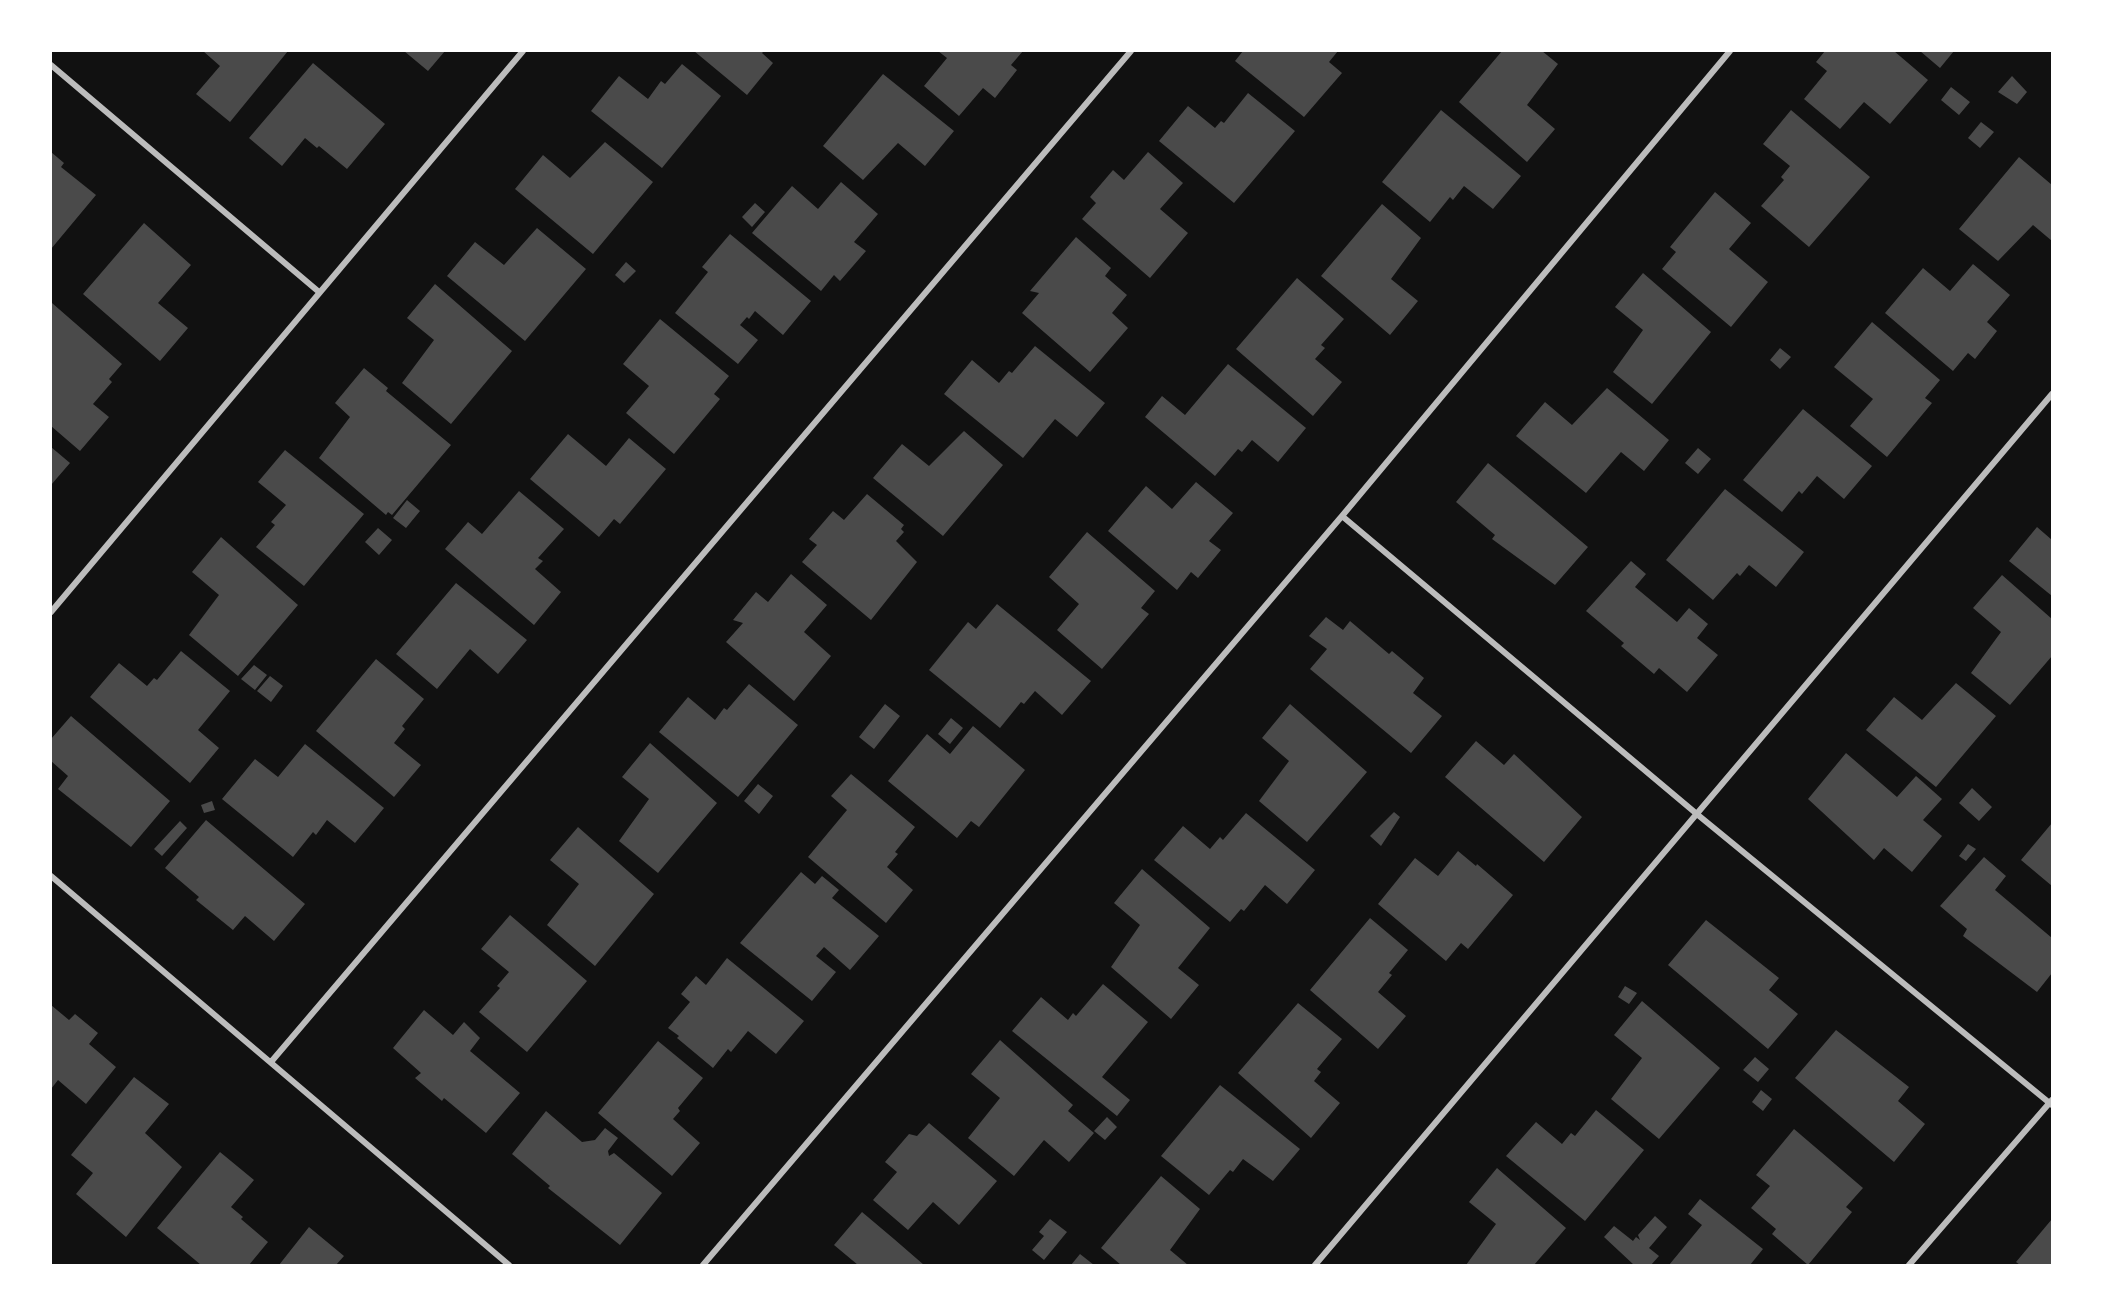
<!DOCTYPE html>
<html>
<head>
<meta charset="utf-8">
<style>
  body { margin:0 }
  #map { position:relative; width:2103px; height:1316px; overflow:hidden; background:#111; font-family:"DM Sans",sans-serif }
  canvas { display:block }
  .frame { position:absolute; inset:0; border:52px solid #fff; pointer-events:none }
</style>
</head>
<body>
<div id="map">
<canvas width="2103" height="1316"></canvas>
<div class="frame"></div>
</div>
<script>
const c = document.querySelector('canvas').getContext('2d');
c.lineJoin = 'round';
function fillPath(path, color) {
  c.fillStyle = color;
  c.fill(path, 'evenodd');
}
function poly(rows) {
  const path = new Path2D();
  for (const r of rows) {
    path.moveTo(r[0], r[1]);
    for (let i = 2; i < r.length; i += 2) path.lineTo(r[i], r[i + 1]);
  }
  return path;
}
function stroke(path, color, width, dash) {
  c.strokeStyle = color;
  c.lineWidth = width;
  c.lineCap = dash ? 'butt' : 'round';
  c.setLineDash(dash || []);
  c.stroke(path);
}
fillPath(poly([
  [203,51,288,51,230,122,196,94,220,66],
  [404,51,445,51,428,71],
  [694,51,764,51,762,53,773,63,747,95],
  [938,51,1023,51,1011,65,1017,70,995,98,983,88,959,116,924,86,947,58],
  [1243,51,1338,51,1329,62,1342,73,1304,117,1235,61],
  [1502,51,1542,51,1558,64,1527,105,1555,129,1527,162,1459,102],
  [1825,51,1894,51,1928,80,1890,124,1864,102,1840,129,1804,99,1827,71,1816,62],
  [1920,51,1954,51,1940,68],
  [313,63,385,124,347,169,319,146,317,148,305,138,282,166,249,138],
  [682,64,721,96,662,168,591,111,619,76,648,99,661,81,665,84],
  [883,74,954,131,925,166,898,143,863,180,823,146],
  [2012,76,2027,92,2017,104,1998,92],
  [1951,87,1970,102,1959,115,1941,100],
  [1248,93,1295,131,1234,203,1159,141,1188,106,1215,128,1221,121,1224,123],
  [1441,110,1521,176,1493,209,1464,186,1453,200,1450,197,1430,222,1382,182],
  [1791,110,1870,177,1809,247,1761,206,1784,180,1781,177,1790,166,1763,144],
  [1981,122,1994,132,1980,148,1968,138],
  [605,142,653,182,593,254,515,189,543,155,570,178],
  [51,152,64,163,61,167,96,195,51,249],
  [1148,152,1183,183,1160,209,1188,233,1150,278,1082,219,1096,203,1090,197,1113,170,1124,180],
  [2019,157,2052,185,2052,241,2033,225,1998,261,1959,229],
  [841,182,878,214,854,242,866,251,840,281,834,275,821,291,752,233,792,186,818,209],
  [1715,192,1751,223,1729,249,1768,282,1731,327,1662,269,1676,252,1670,247],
  [755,203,765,212,752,227,742,217],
  [1382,204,1421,238,1391,279,1418,301,1390,335,1321,276],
  [144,223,191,265,158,303,188,328,160,361,83,294],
  [537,228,586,269,525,341,447,276,475,242,504,265],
  [730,234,811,301,783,335,755,311,749,319,747,317,740,325,758,340,738,364,675,313,708,272,702,267],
  [1076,237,1111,268,1105,276,1127,295,1112,313,1128,328,1090,372,1022,313,1039,293,1030,291],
  [626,262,636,271,624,283,615,275],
  [1973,264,2010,295,1987,322,1997,331,1975,359,1968,353,1953,371,1885,313,1923,268,1950,291],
  [1643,273,1711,332,1652,404,1613,372,1643,330,1615,307],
  [1297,278,1344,319,1321,345,1325,348,1315,359,1342,382,1313,416,1236,349],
  [435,284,512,351,451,424,402,383,434,340,407,318],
  [52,303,122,364,109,379,112,382,93,404,109,417,80,451,51,426],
  [660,319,729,376,714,394,720,399,674,454,626,413,649,386,623,364],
  [1872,322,1940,380,1925,398,1932,403,1887,457,1850,426,1873,399,1834,367],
  [1035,346,1105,403,1077,437,1055,419,1023,458,944,394,972,360,999,383,1009,371,1012,373],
  [1780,348,1791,357,1780,369,1770,360],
  [1228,364,1306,428,1278,462,1252,440,1242,452,1238,449,1215,476,1145,417,1162,396,1185,415],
  [364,368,388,388,386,391,451,445,392,515,388,512,386,515,319,458,350,417,335,403],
  [1607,388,1669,440,1644,471,1621,452,1586,493,1516,436,1545,402,1572,425],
  [1803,409,1872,466,1844,499,1817,476,1802,494,1799,491,1782,512,1743,480],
  [964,431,1003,465,943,536,873,478,902,444,929,466],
  [568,434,606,466,629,438,666,469,620,524,614,519,599,537,530,479],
  [51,447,70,463,51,485],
  [1698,448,1711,459,1698,474,1685,463],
  [285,450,364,514,304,586,256,547,275,525,271,522,286,505,258,482],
  [1488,463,1588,547,1555,585,1492,539,1495,535,1456,502],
  [1196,482,1233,513,1209,541,1221,550,1198,578,1191,572,1177,590,1108,531,1146,486,1172,509],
  [1725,489,1804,552,1776,587,1749,565,1740,576,1737,573,1713,600,1666,560],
  [519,491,564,529,538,558,543,561,535,569,561,592,534,625,445,549,468,522,482,534],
  [867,494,904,525,901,529,904,532,896,541,917,562,871,620,802,562,817,545,809,539,833,511,844,520],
  [407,500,420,511,406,528,393,518],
  [2037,527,2052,540,2052,596,2009,561],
  [378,528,392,540,379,555,365,542],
  [1087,532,1155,591,1141,608,1149,614,1102,669,1057,630,1079,604,1049,577],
  [221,537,298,605,238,676,189,635,219,595,192,572],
  [1631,561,1646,574,1635,587,1677,622,1689,608,1708,624,1697,638,1718,655,1687,692,1659,668,1654,674,1621,646,1624,643,1586,611],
  [791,574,827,605,804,632,831,656,794,701,726,642,743,623,733,620,756,592,768,602],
  [2002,575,2052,619,2052,656,2010,705,1971,673,2001,632,1973,608],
  [456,583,527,640,498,674,470,649,437,689,396,654],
  [997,604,1091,681,1062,715,1035,691,1024,704,1021,702,1000,728,929,670,968,622,976,629],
  [1326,617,1343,630,1350,621,1389,654,1392,651,1424,678,1413,693,1442,716,1411,753,1310,669,1327,649,1309,636],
  [181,651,230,691,198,730,219,748,190,783,90,697,119,663,147,686,154,678,157,680],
  [376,659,424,699,402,726,405,729,394,743,421,765,394,797,316,731],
  [254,665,267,675,255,690,241,679],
  [270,676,283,686,271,702,257,691],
  [1956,683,1996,716,1936,787,1866,730,1894,697,1922,720],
  [749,684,798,725,738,797,659,732,688,697,715,720,724,708,727,710],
  [885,704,900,716,874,749,859,737],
  [1290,704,1367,772,1307,842,1259,801,1289,761,1262,738],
  [71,716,170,801,131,847,58,789,68,776,51,761,51,739],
  [951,718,963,728,950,744,938,734],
  [973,726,1025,770,979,827,971,821,957,838,888,781,927,734,950,754],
  [1476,741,1504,765,1514,754,1582,817,1544,862,1445,777],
  [650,743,717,803,658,873,619,841,649,799,622,777],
  [305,744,384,808,355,843,327,820,316,835,313,832,293,857,222,799,255,759,278,777],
  [1846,753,1897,797,1916,776,1942,799,1923,820,1942,836,1912,872,1884,848,1874,860,1808,799],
  [851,774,915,827,895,852,898,854,887,867,913,890,886,923,808,857,847,810,831,796],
  [758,784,773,796,759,814,744,801],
  [1972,788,1992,807,1979,821,1959,803],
  [212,801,215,810,204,813,201,805],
  [1394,812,1400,817,1381,846,1370,836],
  [1246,813,1315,870,1287,904,1265,885,1244,911,1241,909,1230,922,1154,860,1183,826,1210,849,1220,837,1223,840],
  [206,820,305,904,274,941,245,916,233,930,196,900,199,897,165,868],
  [180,821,187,828,162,856,154,849],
  [2052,823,2052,886,2021,860],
  [578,827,654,894,595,966,547,925,579,884,550,860],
  [1968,844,1976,849,1966,861,1959,856],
  [1458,851,1476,866,1477,864,1513,895,1468,949,1461,943,1446,961,1378,904,1415,858,1438,876],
  [1984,857,2006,876,1995,890,2052,938,2052,973,2037,992,1963,936,1967,929,1940,906],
  [1142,869,1210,928,1178,968,1199,985,1171,1019,1111,967,1140,925,1114,903],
  [801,872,815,884,822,876,839,890,832,898,879,936,850,970,824,947,816,956,836,972,812,1001,740,943],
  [510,915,587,981,527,1052,479,1012,500,988,497,986,509,972,481,949],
  [1370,918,1408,950,1389,973,1392,975,1378,992,1406,1016,1378,1049,1310,990],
  [1706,920,1779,978,1769,990,1798,1014,1768,1049,1668,965],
  [727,958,804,1021,776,1054,748,1031,731,1052,728,1049,713,1068,677,1038,679,1036,668,1028,690,1002,681,994,696,976,706,985],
  [1103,984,1148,1022,1102,1077,1130,1100,1117,1116,1012,1031,1041,997,1068,1020,1073,1013,1076,1016],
  [1625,986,1637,993,1629,1004,1618,997],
  [1642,1001,1720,1068,1659,1139,1611,1099,1642,1058,1614,1035],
  [1298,1003,1342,1039,1317,1069,1321,1072,1314,1081,1340,1103,1311,1138,1238,1073],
  [51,1005,69,1020,75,1014,98,1033,89,1044,116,1067,86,1104,58,1080,51,1089],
  [424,1010,453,1035,464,1022,480,1038,470,1051,520,1093,486,1133,444,1098,442,1101,415,1078,421,1073,393,1048],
  [1836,1030,1909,1087,1898,1101,1925,1124,1894,1162,1795,1078],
  [1000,1040,1073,1105,1068,1111,1094,1133,1069,1162,1044,1140,1014,1176,968,1138,1000,1098,971,1074],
  [658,1041,703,1078,678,1108,680,1111,673,1119,700,1143,672,1176,598,1113],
  [1755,1057,1769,1069,1758,1082,1743,1070],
  [134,1077,169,1104,145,1133,182,1167,126,1237,76,1194,93,1173,71,1155],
  [1220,1085,1300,1149,1273,1181,1243,1159,1233,1172,1230,1170,1209,1195,1161,1156],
  [1761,1090,1772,1099,1763,1111,1752,1102],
  [1596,1110,1644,1150,1585,1221,1506,1156,1536,1122,1562,1144,1571,1133,1575,1136],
  [546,1111,582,1142,595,1140,605,1128,618,1138,608,1151,609,1156,614,1153,662,1193,620,1245,548,1188,550,1186,512,1154],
  [1107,1117,1117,1127,1105,1140,1094,1131],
  [929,1123,997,1181,959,1225,933,1202,908,1230,873,1200,897,1172,885,1162,909,1134,917,1136],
  [1794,1129,1863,1188,1846,1207,1852,1212,1808,1265,1772,1234,1776,1229,1751,1208,1770,1186,1756,1175],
  [220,1152,254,1180,231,1207,243,1217,241,1219,268,1242,249,1265,201,1265,157,1228],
  [1497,1168,1566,1228,1534,1265,1466,1265,1496,1224,1469,1202],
  [1161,1176,1200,1209,1170,1250,1188,1265,1121,1265,1101,1248],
  [1700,1199,1763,1249,1750,1265,1669,1265,1702,1225,1688,1214],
  [862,1212,894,1239,924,1265,858,1265,834,1245],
  [1655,1216,1667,1227,1649,1248,1659,1256,1651,1265,1634,1265,1604,1237,1614,1226,1633,1241,1636,1237,1640,1240,1638,1235],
  [1050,1219,1067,1232,1044,1260,1032,1250,1044,1236,1039,1232],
  [2052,1219,2052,1265,2020,1265,2016,1262],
  [309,1227,344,1256,336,1265,279,1265],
  [1080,1254,1094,1265,1071,1265]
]), '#4a4a4a');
stroke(poly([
  [51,65,319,292],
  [1342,516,1698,815,2052,1105],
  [51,612,523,51],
  [51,876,509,1265],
  [271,1062,1131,51],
  [703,1265,1342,516,1730,51],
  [1315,1265,2052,394],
  [1909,1265,2052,1100]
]), '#bcbcbc', 6);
</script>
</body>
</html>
